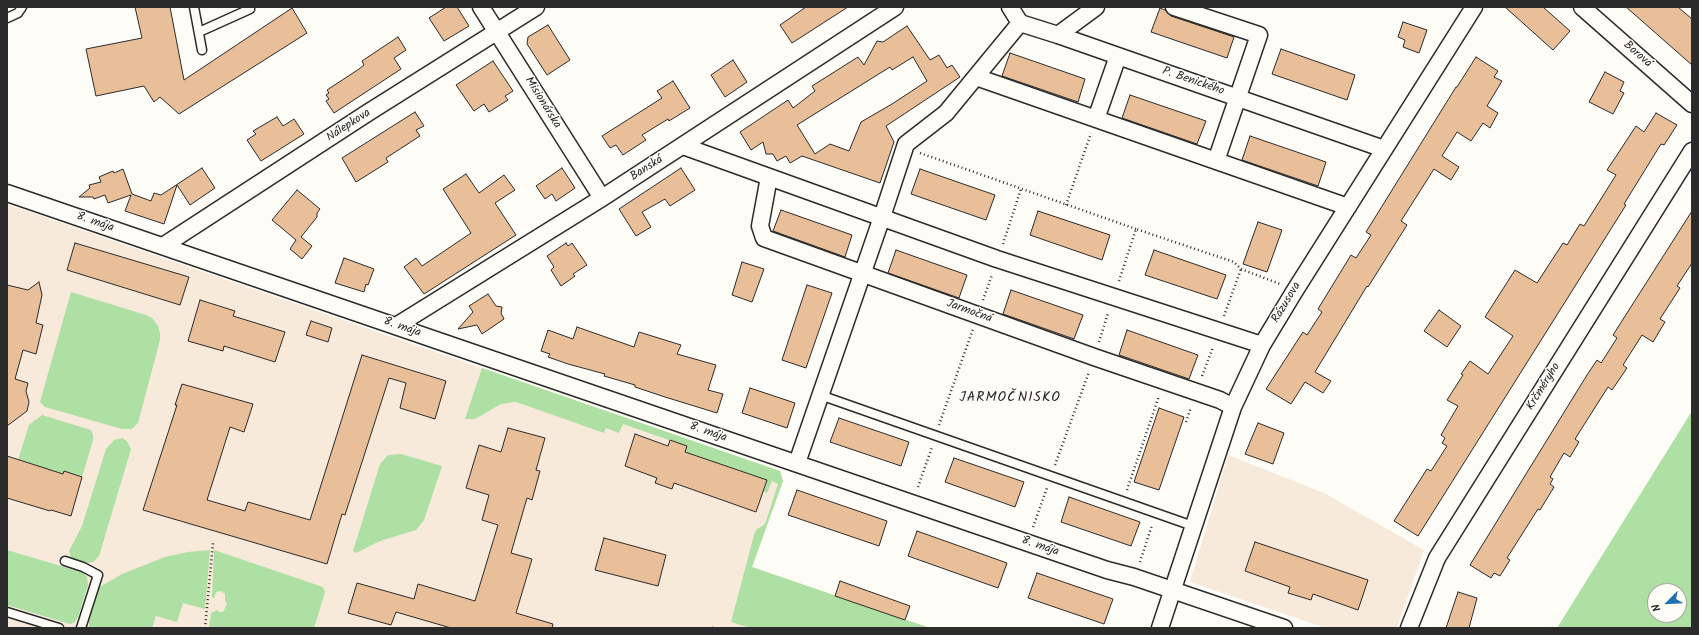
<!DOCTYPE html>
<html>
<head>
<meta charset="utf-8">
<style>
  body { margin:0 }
  #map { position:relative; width:1699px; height:635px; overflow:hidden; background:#fdfcf7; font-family:Kalam,sans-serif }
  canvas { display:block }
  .frame { position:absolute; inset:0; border:8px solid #2b2b2b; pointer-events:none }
  .north { position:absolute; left:1647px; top:583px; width:40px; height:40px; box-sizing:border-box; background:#fdfcf7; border:1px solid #a9a8a5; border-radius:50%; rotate:246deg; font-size:11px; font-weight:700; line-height:16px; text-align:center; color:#2b2b2b }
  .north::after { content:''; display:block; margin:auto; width:14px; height:18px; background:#1f6fb2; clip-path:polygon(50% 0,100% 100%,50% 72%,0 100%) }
</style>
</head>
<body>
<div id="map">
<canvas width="1699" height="635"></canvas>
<div class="frame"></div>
<div class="north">N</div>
</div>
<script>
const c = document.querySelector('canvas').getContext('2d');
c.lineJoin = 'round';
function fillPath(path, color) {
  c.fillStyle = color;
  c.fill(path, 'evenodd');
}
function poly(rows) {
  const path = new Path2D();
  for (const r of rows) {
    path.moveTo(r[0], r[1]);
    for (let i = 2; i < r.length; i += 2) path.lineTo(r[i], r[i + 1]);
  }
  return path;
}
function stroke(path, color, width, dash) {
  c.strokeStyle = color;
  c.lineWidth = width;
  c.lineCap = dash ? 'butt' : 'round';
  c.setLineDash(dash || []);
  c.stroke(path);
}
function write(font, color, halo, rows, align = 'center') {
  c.font = font + ' Kalam,sans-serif';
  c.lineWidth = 3;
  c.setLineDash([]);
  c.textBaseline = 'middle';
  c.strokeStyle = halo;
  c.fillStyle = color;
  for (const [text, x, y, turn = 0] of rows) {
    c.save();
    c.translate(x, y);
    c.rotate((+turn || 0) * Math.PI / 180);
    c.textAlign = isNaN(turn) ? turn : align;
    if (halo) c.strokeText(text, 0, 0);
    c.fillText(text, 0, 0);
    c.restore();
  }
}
fillPath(poly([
  [7,204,780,471,783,481,752,567,930,628,7,628],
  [1228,455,1324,493,1424,550,1397,628,1326,628,1190,582]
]), '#f7eadb');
fillPath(poly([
  [71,292,146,315,152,318,158,326,160,333,160,340,138,423,132,429,122,429,45,407,40,402],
  [482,368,780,471,783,481,752,567,930,628,750,628,731,622,754,535,756,530,765,524,778,484,772,481,767,493,763,491,767,480,685,452,686,446,623,424,619,433,606,428,604,433,522,404,515,402,501,404,475,419,465,419],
  [1692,411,1692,628,1557,628],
  [1655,591,1679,591,1679,615,1655,615],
  [42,415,91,430,93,435,93,440,82,477,64,472,63,474,18,460,29,425],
  [122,438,127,441,131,449,99,556,93,562,87,563,71,558,69,551,82,526,106,449,114,440],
  [401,454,442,466,424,520,416,530,380,541,356,553,353,551,380,464,388,455],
  [7,550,81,572,87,577,88,585,78,617,75,622,70,624,7,605],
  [210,550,205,609,183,603,177,622,156,616,152,628,91,628,89,627,89,620,98,588,122,574,165,557,188,552],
  [214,550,323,587,325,592,314,628,209,628,211,613,217,610,219,612,223,612,227,604,225,600,225,594,221,591,216,592,214,598,212,597]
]), '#ade0a2');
const building = poly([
  [135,7,170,7,184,80,292,8,307,33,179,114,160,97,154,102,144,86,96,96,86,49,142,38,135,7],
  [446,7,457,7,469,26,444,41,429,18,446,7],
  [806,7,848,7,792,43,780,25,806,7],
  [1505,7,1543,7,1570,31,1553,50,1505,7],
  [1626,7,1678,7,1692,19,1692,65,1626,7],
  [1160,8,1165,10,1171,16,1234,37,1227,58,1151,32,1160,8],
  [1403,22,1427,30,1419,53,1403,47,1405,40,1398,37,1403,22],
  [548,25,570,60,547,75,527,44,528,37,548,25],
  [907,26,930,60,939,55,947,68,952,65,960,77,886,126,894,142,880,183,802,156,790,163,786,156,777,161,773,154,766,154,763,142,751,150,740,132,788,100,793,108,815,91,812,86,858,57,864,65,877,41,883,42,907,26],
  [913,57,927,81,892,104,861,122,849,151,830,144,815,154,797,125,890,67,892,70,913,57],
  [398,37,406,50,394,58,401,69,334,113,326,101,329,99,326,95,329,93,327,90,359,69,364,65,362,61,398,37],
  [1281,49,1355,75,1347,100,1272,74,1281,49],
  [1010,53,1085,79,1078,102,1002,76,1010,53],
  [1476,57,1498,71,1494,77,1502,81,1487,106,1498,113,1490,128,1483,123,1471,141,1457,132,1442,156,1459,167,1451,180,1434,169,1401,221,1407,225,1368,287,1367,286,1315,372,1331,381,1323,393,1305,382,1291,404,1266,389,1303,332,1307,335,1322,312,1318,309,1351,255,1356,258,1371,235,1366,232,1456,87,1457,87,1476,57],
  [733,60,747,82,725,97,711,75,733,60],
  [493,61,513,91,505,96,508,100,489,112,484,104,474,111,456,85,493,61],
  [1605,72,1624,82,1620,91,1624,93,1613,114,1589,102,1605,72],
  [673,81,690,108,669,121,668,119,642,135,646,140,623,155,616,145,610,148,602,136,662,98,657,91,673,81],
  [1130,95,1206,121,1197,144,1122,118,1130,95],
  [415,112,424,126,416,130,420,136,386,158,388,162,356,182,342,158,415,112],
  [1656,113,1677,125,1664,145,1661,144,1624,204,1626,205,1418,536,1394,521,1427,469,1431,471,1447,446,1442,443,1445,438,1441,435,1458,406,1447,400,1463,375,1461,374,1470,361,1488,374,1513,336,1485,317,1515,270,1537,283,1563,243,1567,245,1580,224,1584,226,1616,175,1607,170,1636,126,1644,132,1656,113],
  [277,117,283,126,294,119,304,134,261,161,247,140,256,134,253,131,277,117],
  [1250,136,1326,162,1318,186,1242,160,1250,136],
  [202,168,215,188,190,205,177,185,164,224,125,211,131,195,108,203,105,195,94,199,93,197,79,197,90,188,89,185,101,182,99,177,113,171,114,173,123,169,132,194,151,201,154,193,161,195,202,168],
  [562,168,575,188,556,201,552,194,545,199,536,186,562,168],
  [681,168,695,190,670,206,665,199,642,212,651,227,636,236,619,209,681,168],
  [920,169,995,195,986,220,911,194,920,169],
  [466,174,479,193,504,175,515,190,495,203,516,235,424,294,404,267,416,258,422,266,471,233,443,189,466,174],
  [297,190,320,209,317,213,317,217,301,237,312,246,302,259,290,249,296,240,272,220,297,190],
  [781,210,852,235,845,257,773,231,781,210],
  [1038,211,1110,235,1102,260,1030,235,1038,211],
  [1692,211,1692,263,1677,286,1680,288,1660,319,1665,322,1653,342,1642,335,1623,365,1627,368,1612,390,1608,387,1575,439,1579,442,1570,457,1564,453,1550,477,1553,479,1550,484,1554,487,1540,510,1538,509,1507,558,1510,560,1500,576,1494,573,1491,578,1470,565,1587,375,1597,360,1601,363,1617,338,1613,335,1692,211],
  [1258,222,1282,230,1267,272,1243,264,1258,222],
  [75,243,189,277,180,305,67,270,75,243],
  [566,243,568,246,572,243,587,265,573,274,575,276,561,286,551,270,554,267,547,256,566,243],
  [896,250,967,275,959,298,888,273,896,250],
  [1154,250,1226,275,1217,299,1145,275,1154,250],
  [344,258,374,269,368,285,366,284,364,292,335,283,344,258],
  [742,262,764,269,752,302,732,295,742,262],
  [39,282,42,295,36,323,43,325,41,333,36,354,23,350,15,379,28,383,26,391,29,402,27,411,7,426,7,285,28,290,39,282],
  [807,285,832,293,806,368,782,360,807,285],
  [1011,290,1083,315,1074,339,1003,314,1011,290],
  [488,294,496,306,502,307,501,313,504,319,482,334,477,325,458,329,473,312,469,306,488,294],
  [200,300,235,311,233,316,285,332,275,362,224,346,223,351,188,341,200,300],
  [1439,310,1461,326,1447,347,1424,331,1439,310],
  [311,321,332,328,328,342,306,335,311,321],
  [577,327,634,347,639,332,681,345,677,354,716,365,708,390,723,394,717,413,665,397,635,387,635,385,604,376,605,374,568,364,548,357,550,354,541,351,548,330,573,339,577,327],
  [1127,330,1198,355,1189,379,1119,355,1127,330],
  [362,355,446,381,435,419,400,408,406,383,389,378,345,515,342,514,327,564,143,510,177,405,175,405,182,384,253,404,244,432,230,427,207,500,245,511,248,502,310,520,362,355],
  [750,388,795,403,787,428,742,413,750,388],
  [1159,408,1184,417,1159,490,1134,482,1159,408],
  [839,418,909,442,901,466,830,442,839,418],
  [1258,423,1284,433,1273,464,1245,454,1258,423],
  [508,428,545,438,536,470,540,471,532,500,527,498,511,553,532,559,516,613,553,624,552,628,451,628,396,612,391,625,348,613,357,583,414,599,418,584,475,601,498,525,482,520,489,495,466,488,479,445,501,452,508,428],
  [635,434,668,446,670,440,687,446,685,452,767,480,756,512,674,483,672,489,655,483,657,478,625,466,635,434],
  [7,456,63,474,64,471,82,477,71,516,51,510,50,511,7,498,7,456],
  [954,458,1024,482,1015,507,945,482,954,458],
  [797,490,887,521,879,546,788,515,797,490],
  [1069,497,1140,522,1131,546,1061,522,1069,497],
  [917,531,1007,563,998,588,908,556,917,531],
  [604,538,666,555,658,586,595,570,604,538],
  [1255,542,1368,580,1358,610,1313,594,1311,600,1288,593,1290,587,1245,571,1255,542],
  [1037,573,1113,599,1104,624,1028,598,1037,573],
  [840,581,910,606,905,620,835,596,840,581],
  [1458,592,1477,598,1469,628,1446,628,1458,592]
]);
fillPath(building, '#e9bf99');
stroke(building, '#2b2b2b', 1);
const lane = poly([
  [194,7,202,50],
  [7,18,18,13,22,7],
  [199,32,250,9,249,7],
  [820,395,1193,526],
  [65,561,83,567,98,575,81,628],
  [7,612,59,628]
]);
const street = poly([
  [481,7,602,198],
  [1010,7,1020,23,1058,35,1384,149],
  [1174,7,1259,35,1216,161],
  [1582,7,1692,104],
  [1058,35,1096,7],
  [976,77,1348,207],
  [1096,119,1118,56],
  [683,146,997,259,1262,345],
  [769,177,760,226,764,238,1094,357,1220,400,1233,407],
  [7,193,1107,570,1134,577,1284,628],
  [163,246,369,112,536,7],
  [396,326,602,198,895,7],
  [797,463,882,217,906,144,946,113,1020,23],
  [1160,628,1233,407,1262,345,1294,292,1474,7],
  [1409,628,1437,558,1692,151]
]);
stroke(lane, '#2b2b2b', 11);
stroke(street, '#2b2b2b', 19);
stroke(poly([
  [920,153,1136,229],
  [1066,205,1091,133],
  [1003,244,1021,189],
  [1119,281,1136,229,1234,262,1241,269,1280,284],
  [983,300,992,275],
  [1224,316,1241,269],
  [1099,342,1108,313],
  [1202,376,1213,347],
  [1186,422,1191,407],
  [939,425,973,329],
  [1055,465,1089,372],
  [918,487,932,447],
  [1127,490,1159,396],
  [1033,527,1047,488],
  [1140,562,1152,525],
  [205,628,213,543],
  [712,628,713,628]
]), '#2b2b2b', 2.5, [1, 3]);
stroke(lane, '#fdfcf7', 8);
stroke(street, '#fdfcf7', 16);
write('12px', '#2b2b2b', '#fdfcf7', [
  ["Borová",1637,55,41],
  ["P. Benického",1193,82,19],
  ["Misionárska",542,103,58],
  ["Nálepkova",349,126,-33],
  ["Banská",647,169,-33],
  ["8. mája",95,223,19],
  ["Rázusova",1287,303,-59],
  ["Jarmočná",969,312,20],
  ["8. mája",402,328,19],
  ["Krčméryho",1544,387,-58],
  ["8. mája",708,433,19],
  ["8. mája",1040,547,19]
]);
c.letterSpacing = '1px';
write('14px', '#2b2b2b', '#fdfcf7', [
  ["JARMOČNISKO",1010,399]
]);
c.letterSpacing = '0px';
</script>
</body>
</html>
